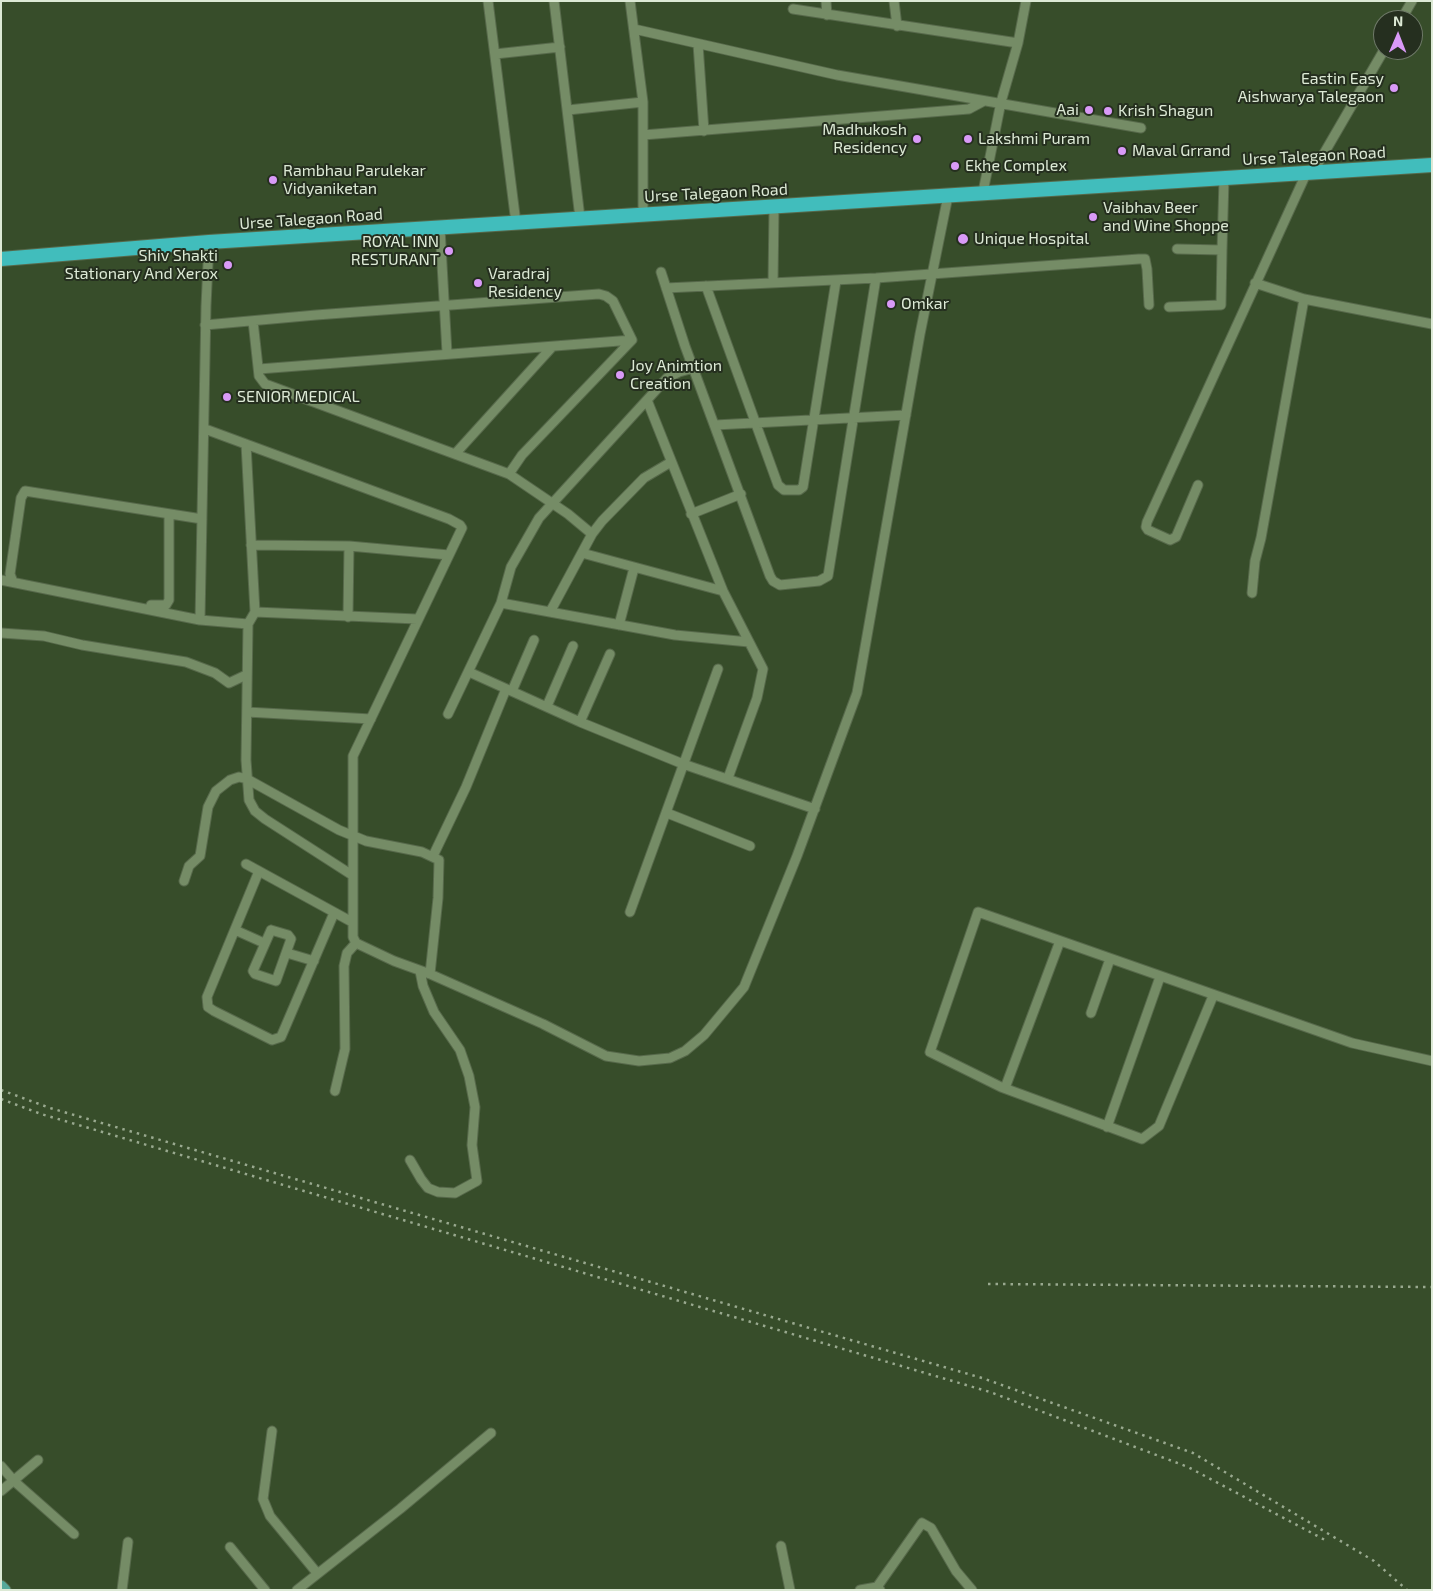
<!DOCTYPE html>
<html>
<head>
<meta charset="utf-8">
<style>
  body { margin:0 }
  #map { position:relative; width:1433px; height:1591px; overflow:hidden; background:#374d2a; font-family:"Exo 2",sans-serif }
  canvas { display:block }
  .frame { position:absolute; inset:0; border:2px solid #dce9d5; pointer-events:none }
  .north { position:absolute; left:1373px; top:10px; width:50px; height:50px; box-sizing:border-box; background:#252f1f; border:1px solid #6e7968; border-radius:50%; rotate:1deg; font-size:14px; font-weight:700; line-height:20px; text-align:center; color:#dce9d5 }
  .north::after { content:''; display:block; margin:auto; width:18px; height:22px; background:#d99af7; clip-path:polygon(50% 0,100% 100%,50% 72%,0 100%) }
</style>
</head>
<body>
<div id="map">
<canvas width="1433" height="1591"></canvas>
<div class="frame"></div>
<div class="north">N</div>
</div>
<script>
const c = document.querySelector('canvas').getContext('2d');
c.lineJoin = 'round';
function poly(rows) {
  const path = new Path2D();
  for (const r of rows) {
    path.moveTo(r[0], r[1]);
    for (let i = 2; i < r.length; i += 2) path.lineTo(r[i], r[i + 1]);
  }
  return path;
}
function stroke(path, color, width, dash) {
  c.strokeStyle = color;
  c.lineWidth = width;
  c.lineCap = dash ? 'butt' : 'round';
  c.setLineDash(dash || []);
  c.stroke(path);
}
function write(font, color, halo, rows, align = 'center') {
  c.font = font + ' "Exo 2",sans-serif';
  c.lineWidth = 4;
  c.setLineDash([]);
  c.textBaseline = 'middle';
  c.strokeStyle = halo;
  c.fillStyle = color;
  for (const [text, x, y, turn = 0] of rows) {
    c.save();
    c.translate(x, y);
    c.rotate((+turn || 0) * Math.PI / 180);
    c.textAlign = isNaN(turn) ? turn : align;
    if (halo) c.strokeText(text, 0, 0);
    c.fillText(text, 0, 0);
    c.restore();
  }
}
const minor = poly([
  [488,1,516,223],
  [554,1,580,218],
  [630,1,643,102,643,214],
  [826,1,827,15],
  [894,1,897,26],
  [793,9,1018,43],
  [1401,20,1412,1],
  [634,29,837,75,1141,128],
  [698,44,704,131],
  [495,54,560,47],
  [568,110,643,102],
  [643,135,969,109,984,101],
  [1312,174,1384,50],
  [983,192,1001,102,1018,43,1026,1],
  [440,228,447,353],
  [1222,250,1224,179],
  [661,272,685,346,770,576,773,581,780,585,819,581,828,576,876,278],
  [773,283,774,208],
  [1255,283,1304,299,1432,324],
  [706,286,778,485,784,490,799,490,803,487,836,281],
  [666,288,876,278,1139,259,1145,259,1147,269,1149,305],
  [1169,307,1221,305,1222,250,1177,249],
  [253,321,259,376,265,384,509,474,568,514,592,534],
  [205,325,316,315,599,294,606,296,613,301,632,340,522,455,509,474],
  [259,369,632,340],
  [647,400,723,591,763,669,757,698,728,778],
  [715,425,906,415],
  [205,429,449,519,460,525,462,528,353,756,353,937,356,943,394,961,430,974,543,1024,606,1056,639,1061,670,1058,685,1051,704,1035,744,987,797,856,857,693,920,334,948,196],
  [246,444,255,612,248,624,246,760,249,800,255,811,265,819,352,875],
  [455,454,552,347],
  [1198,485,1176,537,1170,540,1148,530,1146,527,1147,522,1306,174],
  [691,514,741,494],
  [251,545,349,546,449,555],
  [582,553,723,591],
  [1,580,200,620,248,624],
  [13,582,10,574,21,498,25,491,202,519],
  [1252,593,1255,561,1261,538,1304,299],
  [501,603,675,635,749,642],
  [151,605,166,605,169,600,169,514],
  [255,612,417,619],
  [550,612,592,534,602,521,644,478,671,462],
  [348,617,349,546],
  [200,620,206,306,209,242],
  [619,625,634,568],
  [1,633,44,636,82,645,186,662,215,673,229,683,246,675],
  [469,672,580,722,683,764,815,809],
  [512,691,534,640],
  [547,706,573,646],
  [247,712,371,719],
  [448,714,501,603,511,567,539,518,667,378,679,372,694,368],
  [580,722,610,654],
  [667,813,750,846],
  [433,856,466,787,506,689],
  [246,864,352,922],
  [259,871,207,997,208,1007,214,1011,272,1040,281,1037,334,913],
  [184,881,189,866,200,856,208,807,216,791,230,780,239,777,247,779,339,830,366,841,422,852,439,860,438,898,430,974],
  [630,912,718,669],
  [235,930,264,943],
  [271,930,288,935,291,939,276,981,255,974,253,971,271,930],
  [287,953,314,961],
  [1213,996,1159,1126,1142,1139,1001,1087,930,1052,978,912,1352,1043,1432,1061],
  [1091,1013,1110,959],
  [1005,1088,1060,941],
  [335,1091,345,1049,344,966,347,953,356,943],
  [1107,1127,1160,977],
  [410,1160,421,1179,428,1188,438,1192,455,1193,477,1181,472,1145,475,1107,469,1076,460,1050,434,1012,423,986,420,971],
  [272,1431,263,1499,270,1516,317,1573],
  [1,1466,14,1481,74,1534],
  [1,1491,38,1460],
  [781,1546,790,1590],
  [230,1547,265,1590],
  [877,1587,922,1523,931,1528,956,1571,972,1590],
  [122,1590,128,1542],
  [297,1590,400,1509,491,1433],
  [860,1590,877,1587,880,1590]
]);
const major = poly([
  [1,1586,5,1590]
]);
const highway = poly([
  [1,259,209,242,1432,165]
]);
stroke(minor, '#57694b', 11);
stroke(major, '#57694b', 13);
stroke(highway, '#57694b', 16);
stroke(minor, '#758c66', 9);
stroke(major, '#56a99a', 11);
stroke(highway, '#41bdbc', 14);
stroke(poly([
  [1,1090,50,1108,982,1378,1193,1453,1374,1561,1407,1590],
  [1,1099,41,1114,990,1392,1188,1467,1325,1540],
  [988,1284,1432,1287]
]), '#99a98f', 2.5, [2.5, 5]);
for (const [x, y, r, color] of [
  [1394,88,5,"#d99af7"],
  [1089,110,5,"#d99af7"],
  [1108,111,5,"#d99af7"],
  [917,139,5,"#d99af7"],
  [968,139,5,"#d99af7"],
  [1122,151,5,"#d99af7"],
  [955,166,5,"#d99af7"],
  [273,180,5,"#d99af7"],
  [1093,217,5,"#d99af7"],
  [963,239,6,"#d99af7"],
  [449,251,5,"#d99af7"],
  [228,265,5,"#d99af7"],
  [478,283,5,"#d99af7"],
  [891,304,5,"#d99af7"],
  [620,375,5,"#d99af7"],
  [227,397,5,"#d99af7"]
]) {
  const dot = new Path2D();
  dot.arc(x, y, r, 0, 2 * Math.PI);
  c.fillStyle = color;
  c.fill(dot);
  stroke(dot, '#252f1f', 2);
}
write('16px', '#dce9d5', '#252f1f', [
  ["Eastin Easy",1384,79,"right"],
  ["Aishwarya Talegaon",1384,97,"right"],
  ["Aai",1079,110,"right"],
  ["Krish Shagun",1118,111],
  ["Madhukosh",907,130,"right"],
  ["Residency",907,148,"right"],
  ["Lakshmi Puram",978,139],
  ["Maval Grrand",1132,151],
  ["Ekhe Complex",965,166],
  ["Rambhau Parulekar",283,171],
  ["Vidyaniketan",283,189],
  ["Vaibhav Beer",1103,208],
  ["and Wine Shoppe",1103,226],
  ["Unique Hospital",974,239],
  ["ROYAL INN",439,242,"right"],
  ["RESTURANT",439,260,"right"],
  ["Shiv Shakti",218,256,"right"],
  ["Stationary And Xerox",218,274,"right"],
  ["Varadraj",488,274],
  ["Residency",488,292],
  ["Omkar",901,304],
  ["Joy Animtion",630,366],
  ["Creation",630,384],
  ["SENIOR MEDICAL",237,397]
], 'left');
write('16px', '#dce9d5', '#252f1f', [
  ["Urse Talegaon Road",1314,156,-3],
  ["Urse Talegaon Road",716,193,-3],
  ["Urse Talegaon Road",311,219,-4]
]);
</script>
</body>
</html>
